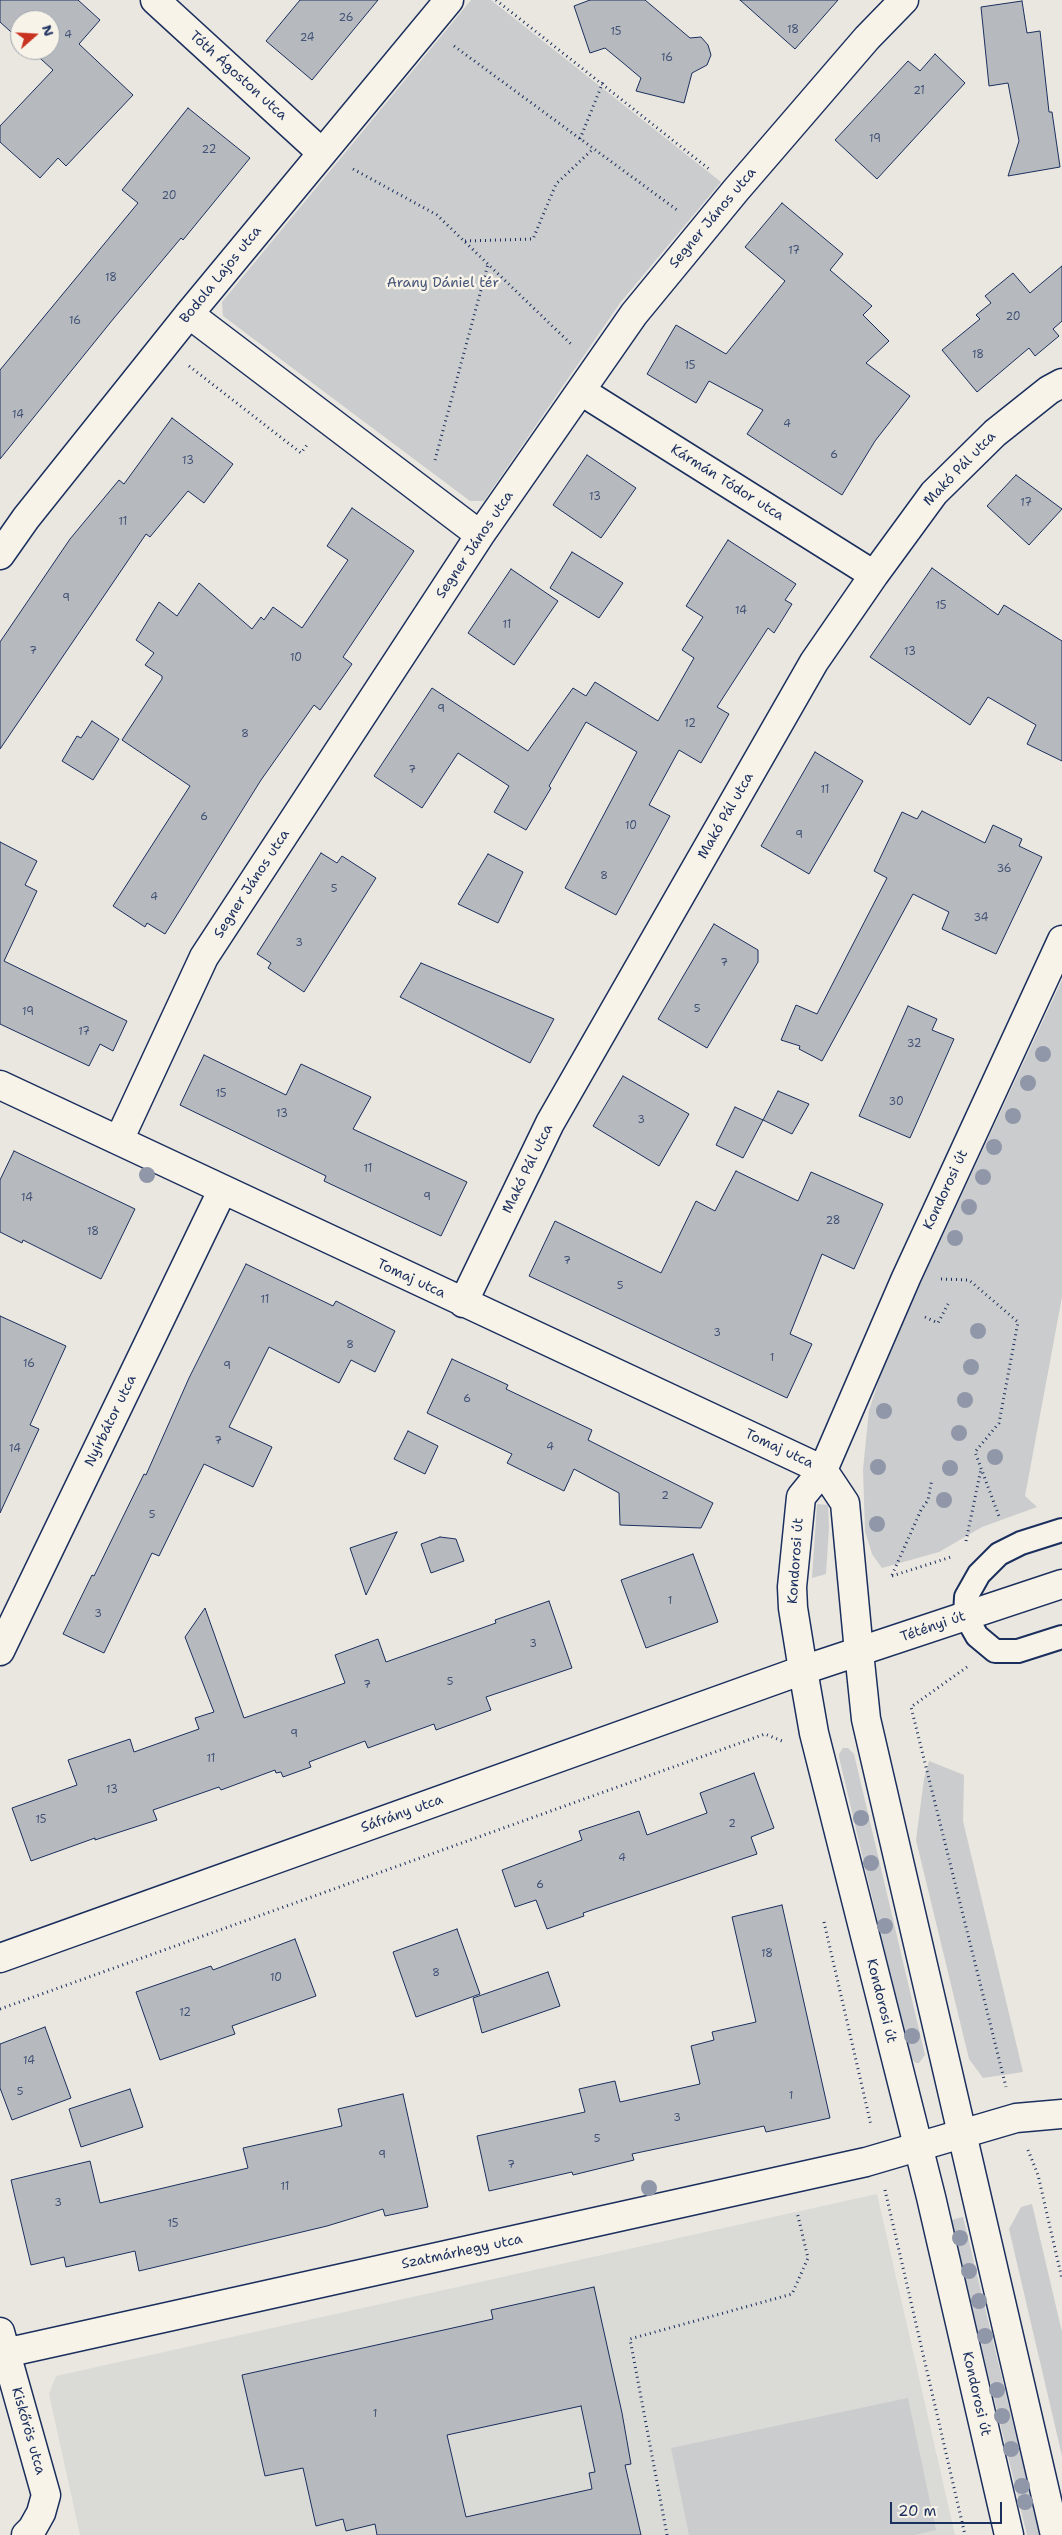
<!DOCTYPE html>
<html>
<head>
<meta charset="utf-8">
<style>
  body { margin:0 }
  #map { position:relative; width:1062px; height:2535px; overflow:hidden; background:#eae7e0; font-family:"Shantell Sans",sans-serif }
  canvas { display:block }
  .north { position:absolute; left:10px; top:10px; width:50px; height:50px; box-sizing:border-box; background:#f7f3e8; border:1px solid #9fa5b1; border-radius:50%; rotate:71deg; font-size:14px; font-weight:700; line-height:20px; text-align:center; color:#1b2f5e }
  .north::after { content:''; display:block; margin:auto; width:18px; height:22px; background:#c8321e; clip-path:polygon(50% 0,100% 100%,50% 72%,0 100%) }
  .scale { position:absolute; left:890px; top:2502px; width:112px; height:22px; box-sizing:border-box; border:2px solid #1b2f5e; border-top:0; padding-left:6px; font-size:15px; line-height:18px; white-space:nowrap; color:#1b2f5e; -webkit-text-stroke:4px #f7f3e8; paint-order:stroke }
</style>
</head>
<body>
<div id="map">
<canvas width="1062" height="2535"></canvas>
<div class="north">N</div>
<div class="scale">20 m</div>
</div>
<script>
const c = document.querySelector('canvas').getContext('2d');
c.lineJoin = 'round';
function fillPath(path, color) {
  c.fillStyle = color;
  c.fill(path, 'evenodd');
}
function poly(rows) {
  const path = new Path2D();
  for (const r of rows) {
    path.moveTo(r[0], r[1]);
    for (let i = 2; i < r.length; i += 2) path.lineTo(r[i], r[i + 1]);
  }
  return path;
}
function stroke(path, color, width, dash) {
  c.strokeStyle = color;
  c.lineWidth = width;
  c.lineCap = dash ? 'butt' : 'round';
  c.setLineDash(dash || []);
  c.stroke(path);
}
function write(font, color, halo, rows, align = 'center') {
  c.font = font + ' "Shantell Sans",sans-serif';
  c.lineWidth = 5;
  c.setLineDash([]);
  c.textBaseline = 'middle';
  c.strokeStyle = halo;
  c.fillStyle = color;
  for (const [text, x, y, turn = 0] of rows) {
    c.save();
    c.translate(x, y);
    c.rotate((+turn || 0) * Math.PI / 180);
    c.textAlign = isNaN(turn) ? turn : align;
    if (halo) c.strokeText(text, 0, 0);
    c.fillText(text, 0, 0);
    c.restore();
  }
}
fillPath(poly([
  [877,2194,955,2535,80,2535,49,2394,56,2376]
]), '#dadad6');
fillPath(poly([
  [471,0,491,0,721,182,620,303,484,501,470,501,223,316,222,302],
  [1062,980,1062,1297,1025,1496,1037,1507,982,1527,939,1552,882,1568,872,1554,865,1531,863,1469,869,1410,888,1353],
  [817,1504,828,1505,829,1527,826,1574,812,1578],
  [843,1748,848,1748,854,1754,925,2055,919,2063,916,2063,910,2058,839,1757,839,1754],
  [929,1761,964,1775,963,1821,1023,2072,983,2078,969,2059,916,1840,924,1779],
  [1032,2204,1062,2332,1062,2456,1009,2229,1021,2207],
  [963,2217,1040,2535,1027,2535,951,2220],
  [908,2398,936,2530,915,2535,689,2535,671,2448]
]), '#cbcccd');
const building = poly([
  [0,0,78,0,100,20,79,44,133,95,66,166,58,158,40,178,0,142,0,126,53,70,31,50,50,50,50,20,20,20,20,40,0,22,0,0],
  [300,0,378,0,312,80,266,41,300,0],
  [590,0,645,0,690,38,701,37,708,45,711,55,707,65,692,73,684,103,636,91,641,78,622,62,605,48,590,53,574,6,590,0],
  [740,0,838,0,795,49,740,0],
  [1022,1,1027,33,1040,31,1049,112,1052,112,1060,167,1008,176,1019,141,1008,83,989,86,981,7,1022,1],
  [935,54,965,83,877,179,835,140,908,61,920,71,935,54],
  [188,108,250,158,183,240,181,238,114,318,0,459,0,370,138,203,122,190,188,108],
  [782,203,843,254,830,270,872,306,863,315,889,341,866,363,910,396,875,441,842,495,747,434,763,410,709,381,696,403,647,374,676,325,726,354,785,281,745,247,782,203],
  [1062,266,1062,321,1053,329,1059,336,1035,356,1029,348,977,392,942,350,980,319,976,315,991,303,985,296,1013,273,1030,293,1062,266],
  [172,418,233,464,204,503,188,491,150,537,146,534,0,749,0,642,70,539,119,480,124,484,172,418],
  [587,455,636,488,601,538,553,505,587,455],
  [1016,475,1062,509,1029,545,987,506,1016,475],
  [352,508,414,551,343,657,352,664,320,710,314,705,261,780,165,934,147,923,145,927,113,906,190,786,122,740,162,679,162,676,145,665,154,653,136,640,159,602,177,616,199,583,252,629,261,617,264,620,273,607,302,628,348,560,327,546,352,508],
  [728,540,796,584,785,600,792,604,774,633,768,628,717,707,729,714,701,763,679,750,649,805,670,816,616,915,565,888,637,752,586,722,549,786,551,788,526,830,494,812,509,786,458,753,422,808,374,776,432,688,528,751,573,688,586,696,595,682,658,721,694,658,682,650,703,617,686,606,728,540],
  [572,552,623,583,599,618,550,588,572,552],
  [932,568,998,615,1004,605,1062,641,1062,761,1027,744,1036,725,988,697,970,725,870,657,932,568],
  [511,569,558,601,514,665,468,633,511,569],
  [92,721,119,739,93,780,62,761,77,736,81,738,92,721],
  [815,752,863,781,809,874,761,846,815,752],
  [922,811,985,843,993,825,1022,839,1019,846,1042,857,996,954,942,929,949,912,913,894,822,1061,799,1049,800,1046,781,1040,796,1005,817,1014,887,878,874,871,902,812,917,819,922,811],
  [0,842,37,861,25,885,37,891,4,961,127,1021,113,1051,100,1044,89,1066,0,1024,0,842],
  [321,853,337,863,342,856,376,878,304,992,268,968,271,963,257,954,321,853],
  [488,854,523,872,498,923,458,904,488,854],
  [714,924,758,950,758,962,707,1048,658,1019,714,924],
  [421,963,554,1019,530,1063,400,997,421,963],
  [908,1006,937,1019,932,1030,954,1039,910,1138,859,1116,908,1006],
  [204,1055,286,1095,301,1064,371,1097,353,1129,467,1182,441,1236,324,1181,326,1176,180,1105,204,1055],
  [623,1076,689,1114,659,1166,593,1126,623,1076],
  [778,1091,809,1104,792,1134,763,1120,778,1091],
  [735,1107,763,1120,743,1158,716,1145,735,1107],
  [14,1151,135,1209,101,1279,23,1240,22,1243,0,1232,0,1180,14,1151],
  [736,1171,798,1201,811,1172,883,1204,854,1269,822,1254,790,1334,812,1344,787,1398,529,1276,555,1221,661,1273,696,1201,715,1211,736,1171],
  [246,1264,333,1306,336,1301,395,1331,375,1372,351,1360,339,1383,269,1347,229,1427,272,1447,253,1487,204,1464,159,1556,152,1553,104,1653,63,1634,92,1575,94,1576,144,1474,146,1475,189,1378,246,1264],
  [0,1316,66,1346,30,1425,39,1429,0,1513,0,1316],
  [452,1359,508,1385,506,1389,592,1430,588,1440,713,1503,701,1528,620,1525,619,1493,574,1469,564,1491,507,1463,512,1454,427,1413,452,1359],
  [408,1431,438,1446,425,1474,394,1459,408,1431],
  [397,1532,366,1595,350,1548,397,1532],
  [440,1537,456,1539,464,1561,431,1573,421,1544,440,1537],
  [693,1554,718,1622,646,1648,621,1580,693,1554],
  [549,1601,572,1668,486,1697,491,1710,436,1730,434,1724,368,1748,365,1741,309,1762,311,1767,283,1777,281,1772,276,1773,275,1770,221,1790,219,1787,153,1810,157,1820,95,1840,95,1838,31,1861,12,1808,77,1785,68,1760,130,1739,134,1752,199,1729,195,1718,214,1712,185,1637,205,1608,244,1718,345,1683,335,1655,378,1639,386,1662,496,1623,495,1620,549,1601],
  [754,1773,774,1828,751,1837,757,1854,583,1913,584,1916,547,1929,536,1900,515,1907,502,1870,582,1840,579,1831,639,1811,647,1835,707,1813,700,1793,754,1773],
  [782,1905,830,2118,766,2132,764,2126,632,2154,634,2160,573,2175,572,2172,489,2191,477,2136,585,2112,579,2089,615,2081,620,2102,700,2084,691,2046,714,2040,712,2032,756,2022,732,1917,782,1905],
  [457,1929,480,1994,416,2017,393,1952,457,1929],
  [295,1939,316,1996,232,2026,235,2034,160,2060,136,1992,211,1966,213,1970,295,1939],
  [548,1972,560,2006,482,2033,473,1998,548,1972],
  [45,2027,71,2098,12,2120,0,2088,0,2044,45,2027],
  [130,2089,143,2127,81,2147,69,2109,130,2089],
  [403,2094,428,2207,385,2216,383,2209,327,2226,139,2271,135,2251,66,2267,64,2257,31,2265,11,2180,90,2161,100,2203,248,2168,243,2148,342,2126,338,2109,403,2094],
  [594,2287,622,2413,631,2464,625,2465,641,2535,377,2535,375,2524,346,2531,343,2519,316,2526,303,2468,265,2476,242,2375,493,2319,491,2310,594,2287],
  [581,2406,595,2472,589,2473,592,2489,466,2517,447,2435,581,2406]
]);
fillPath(building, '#b6babf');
stroke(building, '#1b2f5e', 1);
const service = poly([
  [1062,1530,1021,1543,999,1554,979,1574,966,1597,965,1615,977,1636,995,1651,1018,1651,1062,1637]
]);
const minor = poly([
  [155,0,322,153],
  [189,314,480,535],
  [581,391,874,575],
  [0,555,26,518,189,314,449,0],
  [0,1085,823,1470],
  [119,1140,204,957,480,535,634,314,736,190,867,38,904,0],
  [463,1303,550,1123,814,662,874,575,934,493,995,433,1049,390,1062,383],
  [823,1470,845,1503,859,1652],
  [0,1651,222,1191],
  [0,1958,803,1670,793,1608,792,1587,801,1497,823,1470,906,1278,1062,940],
  [0,2332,46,2495,41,2513,32,2529,26,2535],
  [5,2353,866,2162,1016,2118,1062,2114]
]);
const tertiary = poly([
  [859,1652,866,1719,1055,2535],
  [1009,2535,931,2197,814,1733,803,1670,1062,1584]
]);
stroke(service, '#1b2f5e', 26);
stroke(minor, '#1b2f5e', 31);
stroke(tertiary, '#1b2f5e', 31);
stroke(poly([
  [496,0,709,169],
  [454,46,677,210],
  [580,139,603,82],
  [353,169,437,215,573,346],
  [465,241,533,239,556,184,594,148],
  [189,366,301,453,307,445],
  [435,460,488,264],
  [941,1279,969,1280,1018,1322,999,1423,975,1452,1000,1519],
  [925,1317,938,1323,948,1304],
  [966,1541,981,1469],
  [892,1575,921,1510,928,1500,932,1479],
  [892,1576,951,1557],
  [967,1667,911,1707,1006,2087],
  [824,1922,871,2125],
  [0,2009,765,1734,782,1741],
  [1028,2150,1038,2175,1062,2279],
  [885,2190,965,2535],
  [667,2535,630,2339,792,2294,808,2258,797,2212]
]), '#1b2f5e', 3, [1, 4]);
stroke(service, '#f7f3e8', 22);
stroke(minor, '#f7f3e8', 28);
stroke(tertiary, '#f7f3e8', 28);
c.fillStyle = '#9097a8';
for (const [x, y] of [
  [1043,1054],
  [1028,1083],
  [1013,1116],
  [994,1147],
  [147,1175],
  [983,1177],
  [969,1207],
  [955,1238],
  [978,1331],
  [971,1367],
  [965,1400],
  [884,1411],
  [959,1433],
  [995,1457],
  [878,1467],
  [950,1468],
  [944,1500],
  [877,1524],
  [861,1818],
  [871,1863],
  [885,1926],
  [912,2036],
  [649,2188],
  [960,2238],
  [969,2271],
  [979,2301],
  [985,2336],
  [997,2390],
  [1002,2416],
  [1011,2449],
  [1022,2486],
  [1025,2502]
]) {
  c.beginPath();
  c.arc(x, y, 8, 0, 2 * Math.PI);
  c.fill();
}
write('11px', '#425276', null, [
  ["26",346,18],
  ["18",793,30],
  ["15",616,32],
  ["4",68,35],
  ["24",307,38],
  ["16",667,58],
  ["21",919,91],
  ["19",875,139],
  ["22",209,150],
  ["20",169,196],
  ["17",794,251],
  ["18",111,278],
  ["20",1013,317],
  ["16",75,321],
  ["18",978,355],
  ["15",690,366],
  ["14",18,415],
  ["4",787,424],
  ["6",834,455],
  ["13",188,461],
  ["13",595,497],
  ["17",1026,503],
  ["11",123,522],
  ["9",66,598],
  ["15",941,606],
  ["14",741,611],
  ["11",507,625],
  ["7",33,651],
  ["13",910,652],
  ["10",296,658],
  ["9",441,709],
  ["12",690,724],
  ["8",245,734],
  ["7",412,770],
  ["11",825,790],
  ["6",204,817],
  ["10",631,826],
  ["9",799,835],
  ["36",1004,869],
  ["8",604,876],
  ["5",334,889],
  ["4",154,897],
  ["34",981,918],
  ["3",299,943],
  ["7",724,963],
  ["5",697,1009],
  ["19",28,1012],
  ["17",84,1032],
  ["32",914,1044],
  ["15",221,1094],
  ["30",896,1102],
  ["13",282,1114],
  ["3",641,1120],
  ["11",368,1169],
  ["9",427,1197],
  ["14",27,1198],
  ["28",833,1221],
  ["18",93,1232],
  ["7",567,1261],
  ["5",620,1286],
  ["11",265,1300],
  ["3",717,1333],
  ["8",350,1345],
  ["1",772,1358],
  ["16",29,1364],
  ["9",227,1366],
  ["6",467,1399],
  ["7",218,1441],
  ["4",550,1447],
  ["14",15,1449],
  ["2",665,1496],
  ["5",152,1515],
  ["1",670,1601],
  ["3",98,1614],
  ["3",533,1644],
  ["5",450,1682],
  ["7",367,1685],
  ["9",294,1734],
  ["11",211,1759],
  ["13",112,1790],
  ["15",41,1820],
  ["2",732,1824],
  ["4",622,1858],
  ["6",540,1885],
  ["18",767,1954],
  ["8",436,1973],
  ["10",276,1978],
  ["12",185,2013],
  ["14",29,2061],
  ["5",20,2092],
  ["1",791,2096],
  ["3",677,2118],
  ["5",597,2139],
  ["9",382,2155],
  ["7",511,2165],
  ["11",285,2187],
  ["3",58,2203],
  ["15",173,2224],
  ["1",375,2414]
]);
write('14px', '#1b2f5e', '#f7f3e8', [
  ["Tóth Ágoston utca",238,76,42],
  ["Segner János utca",713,218,-50],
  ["Bodola Lajos utca",221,275,-51],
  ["Makó Pál utca",960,469,-46],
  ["Kármán Tódor utca",727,483,32],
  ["Segner János utca",475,545,-56],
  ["Makó Pál utca",726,816,-60],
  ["Segner János utca",252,884,-57],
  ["Makó Pál utca",528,1169,-64],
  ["Kondorosi út",946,1190,-65],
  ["Tomaj utca",411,1279,25],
  ["Nyírbátor utca",111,1421,-64],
  ["Tomaj utca",779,1449,25],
  ["Kondorosi út",796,1561,-86],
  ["Tétényi út",933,1627,-19],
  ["Sáfrány utca",402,1814,-20],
  ["Kondorosi út",881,2001,76],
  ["Szatmárhegy utca",462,2252,-12],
  ["Kondorosi út",976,2394,77],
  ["Kiskőrös utca",28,2431,74]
]);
write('14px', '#47567a', '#f7f3e8', [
  ["Arany Dániel tér",443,283]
]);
</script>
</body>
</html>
